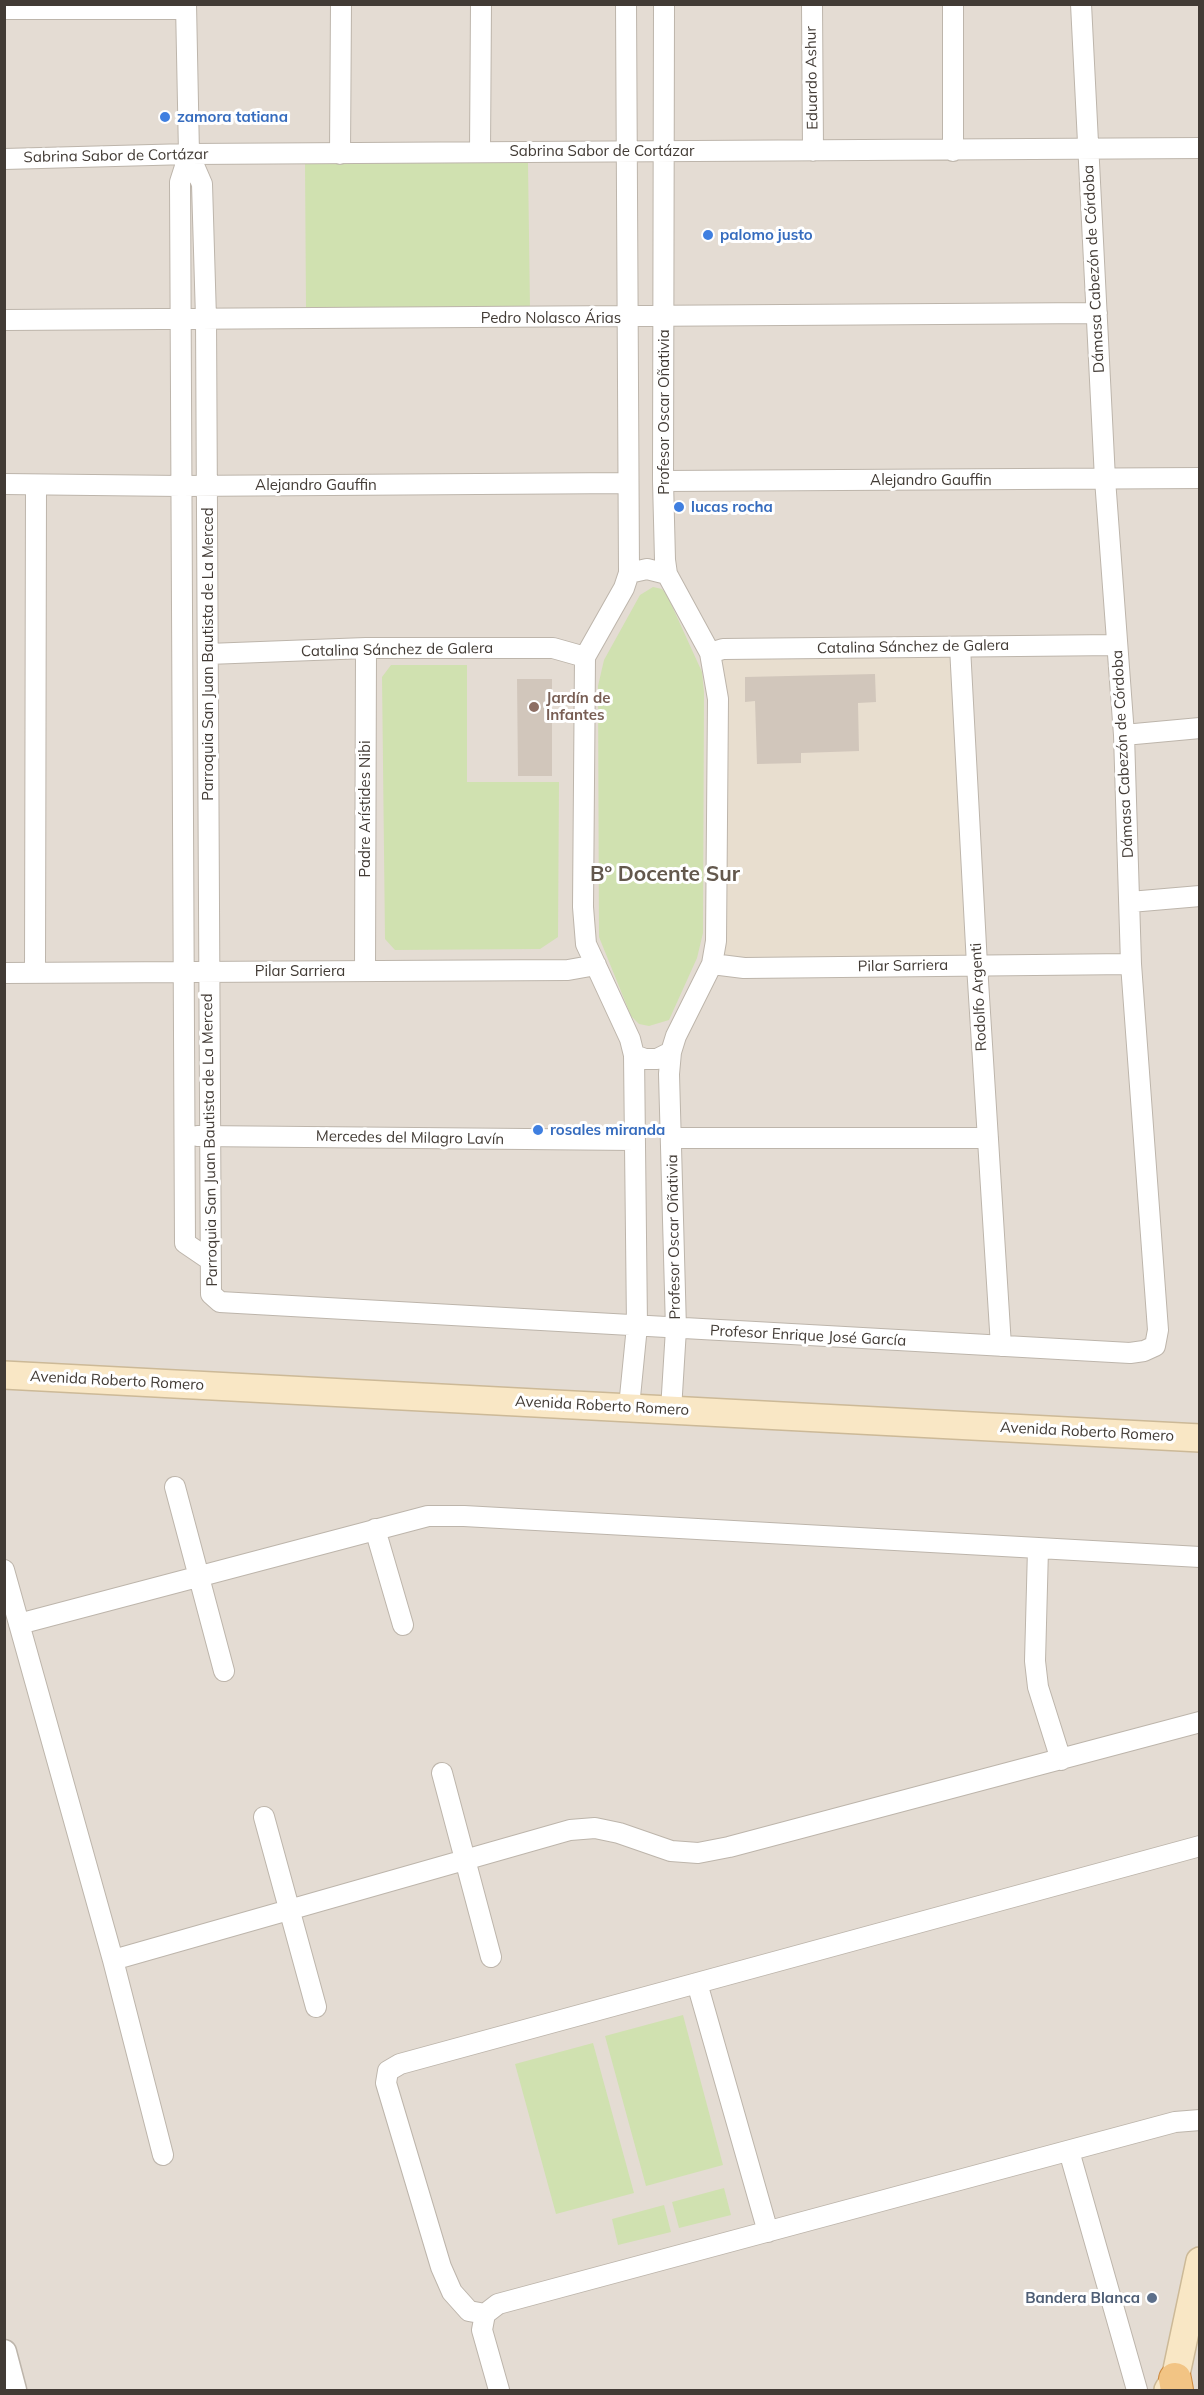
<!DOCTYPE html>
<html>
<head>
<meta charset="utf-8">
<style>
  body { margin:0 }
  #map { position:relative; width:1204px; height:2395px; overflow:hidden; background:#f0ebe4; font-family:Mulish,sans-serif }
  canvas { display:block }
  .frame { position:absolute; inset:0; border:6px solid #423b35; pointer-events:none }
</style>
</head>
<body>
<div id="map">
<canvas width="1204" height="2395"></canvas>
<div class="frame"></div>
</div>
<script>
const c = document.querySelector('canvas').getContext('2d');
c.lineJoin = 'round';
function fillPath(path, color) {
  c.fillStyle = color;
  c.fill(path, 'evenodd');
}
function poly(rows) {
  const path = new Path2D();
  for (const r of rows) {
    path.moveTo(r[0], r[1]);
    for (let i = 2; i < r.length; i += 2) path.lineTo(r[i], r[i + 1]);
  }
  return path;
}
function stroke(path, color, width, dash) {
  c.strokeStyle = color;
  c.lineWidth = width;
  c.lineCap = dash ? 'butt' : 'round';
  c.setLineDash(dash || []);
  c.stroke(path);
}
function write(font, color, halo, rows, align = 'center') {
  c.font = font + ' Mulish,sans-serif';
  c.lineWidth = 6;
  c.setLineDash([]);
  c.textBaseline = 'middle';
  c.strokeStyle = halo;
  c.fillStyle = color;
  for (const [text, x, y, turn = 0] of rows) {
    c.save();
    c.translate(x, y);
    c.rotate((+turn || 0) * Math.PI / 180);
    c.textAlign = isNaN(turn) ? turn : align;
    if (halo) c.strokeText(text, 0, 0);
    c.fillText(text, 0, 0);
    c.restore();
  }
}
fillPath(poly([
  [5,5,1199,5,1199,2390,5,2390]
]), '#e4dcd3');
fillPath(poly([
  [960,647,976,964,713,963,716,680,723,649]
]), '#e8decf');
fillPath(poly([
  [305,163,528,163,530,309,306,309],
  [653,587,662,589,667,595,702,672,704,692,703,933,697,958,669,1020,649,1026,639,1024,631,1016,599,937,598,686,604,660,640,595],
  [391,665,467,665,467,782,559,782,558,937,540,949,395,950,385,939,382,677],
  [683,2015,723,2165,646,2186,605,2036],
  [593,2043,634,2193,556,2214,515,2064],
  [724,2188,731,2215,679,2228,672,2202],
  [664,2205,671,2232,618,2245,612,2219]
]), '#d0e1b0');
fillPath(poly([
  [875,674,876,702,858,703,859,751,801,753,801,763,757,764,755,701,745,702,745,677],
  [517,679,552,679,552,776,518,776]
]), '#d1c6bb');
const minor = poly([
  [186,4,189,154,202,184,206,318,211,1294,220,1302,1130,1353,1144,1351,1155,1346,1158,1330,1131,964,1124,735,1105,479,1081,4],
  [626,4,629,573,624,588,585,657,583,907,586,944,630,1039,634,1055,637,1326,629,1407],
  [664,4,663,481,665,560,667,574,710,653,718,699,716,941,712,964,676,1036,671,1052,669,1074,676,1329,671,1410],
  [812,4,813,151],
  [953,4,953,151],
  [4,9,186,9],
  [480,152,481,4],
  [189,154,180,182,185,1243,210,1260],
  [340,154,341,4],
  [4,159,189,154,1200,148],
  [4,320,1097,313],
  [663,481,1200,478],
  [4,484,181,486,627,483],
  [629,573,647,569,667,574],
  [960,647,977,965,1001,1346],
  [710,653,723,649,1117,645],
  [208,654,366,648,553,648,585,657],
  [1124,735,1200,728],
  [1130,902,1200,896],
  [712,964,744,968,1131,964],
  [365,971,366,648],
  [4,973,568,970,596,965],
  [35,973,36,485],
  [634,1055,645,1059,657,1059,671,1052],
  [197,1136,635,1140],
  [671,1138,988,1138],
  [175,1487,224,1671],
  [375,1529,403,1625],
  [1038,1549,1035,1661,1038,1687,1061,1760],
  [4,1570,113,1960,163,2155],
  [19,1624,428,1516,464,1516,1200,1557],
  [442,1773,491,1957],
  [264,1817,316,2007],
  [113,1960,570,1830,595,1828,619,1833,671,1851,698,1853,729,1847,1200,1722],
  [697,1983,768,2232],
  [1069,2151,1137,2390],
  [485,2314,469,2311,452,2292,441,2267,386,2083,388,2071,400,2064,1200,1846],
  [499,2390,482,2330,485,2314,498,2304,1175,2122,1200,2120]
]);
const tertiary = poly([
  [4,2352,14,2390]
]);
const secondary = poly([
  [4,1375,1200,1438],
  [1168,2390,1175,2379,1200,2261]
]);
const trunk = poly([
  [1175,2379,1177,2390]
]);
stroke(minor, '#bdb5ab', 22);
stroke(tertiary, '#bdb5ab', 27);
stroke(secondary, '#ccb997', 30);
stroke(trunk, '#cd8b41', 34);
stroke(minor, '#fff', 20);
stroke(tertiary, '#fff', 24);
stroke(secondary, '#f9e7c5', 27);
stroke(trunk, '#f2c484', 32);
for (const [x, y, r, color] of [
  [165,117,6,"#3f7fe0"],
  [708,235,6,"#3f7fe0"],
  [679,507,6,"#3f7fe0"],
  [534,707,6,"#8d6e63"],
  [538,1130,6,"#3f7fe0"],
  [1152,2298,6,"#5c6f8a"]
]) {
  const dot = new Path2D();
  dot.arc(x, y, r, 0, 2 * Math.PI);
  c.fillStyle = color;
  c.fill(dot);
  stroke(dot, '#fff', 2);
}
write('15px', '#423b35', '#fff', [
  ["Eduardo Ashur",812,78,-91],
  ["Sabrina Sabor de Cortázar",602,151],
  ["Sabrina Sabor de Cortázar",116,156,-1],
  ["Dámasa Cabezón de Córdoba",1094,269,-93],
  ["Pedro Nolasco Árias",551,318],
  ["Profesor Oscar Oñativia",664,412,-90],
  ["Alejandro Gauffin",931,480],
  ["Alejandro Gauffin",316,485],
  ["Catalina Sánchez de Galera",913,647,-1],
  ["Catalina Sánchez de Galera",397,650,-1],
  ["Parroquia San Juan Bautista de La Merced",208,654,-90],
  ["Dámasa Cabezón de Córdoba",1123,754,-93],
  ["Padre Arístides Nibi",365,809,-90],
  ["Pilar Sarriera",903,966,-1],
  ["Pilar Sarriera",300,971],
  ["Rodolfo Argenti",979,997,-93],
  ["Mercedes del Milagro Lavín",410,1138,1],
  ["Parroquia San Juan Bautista de La Merced",210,1140,-91],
  ["Profesor Oscar Oñativia",674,1237,-91],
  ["Profesor Enrique José García",808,1336,3],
  ["Avenida Roberto Romero",117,1381,3],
  ["Avenida Roberto Romero",602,1406,3],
  ["Avenida Roberto Romero",1087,1432,3]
]);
write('bold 15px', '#366cbe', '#fff', [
  ["zamora tatiana",177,117],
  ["palomo justo",720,235],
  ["lucas rocha",691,507],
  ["rosales miranda",550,1130]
], 'left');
write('bold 15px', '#785e54', '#fff', [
  ["Jardín de",546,698],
  ["Infantes",546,715]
], 'left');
write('bold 15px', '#4e5e75', '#fff', [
  ["Bandera Blanca",1140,2298]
], 'right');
write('bold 21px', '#63584d', '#fff', [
  ["Bº Docente Sur",665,875]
]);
</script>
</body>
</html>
